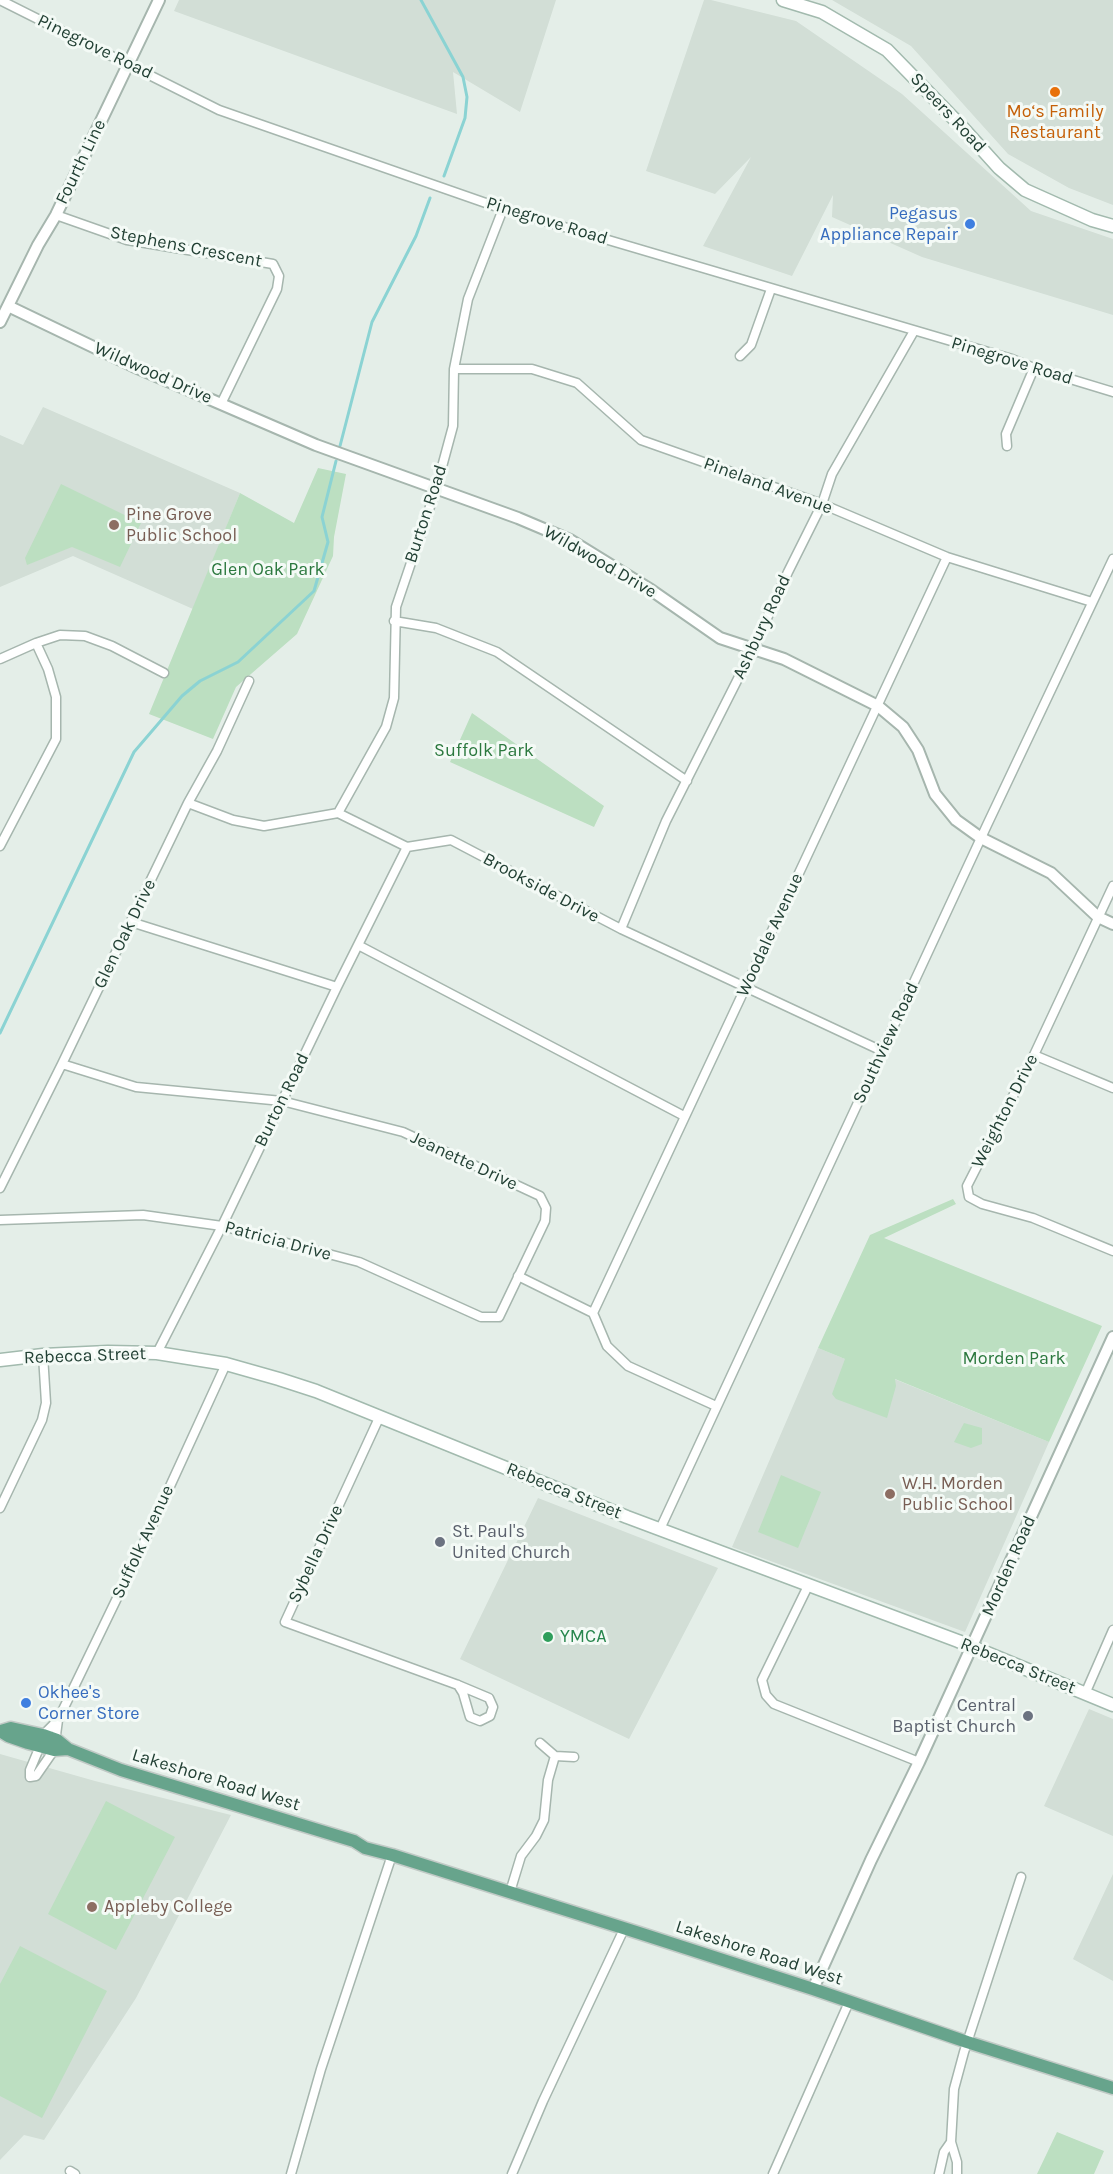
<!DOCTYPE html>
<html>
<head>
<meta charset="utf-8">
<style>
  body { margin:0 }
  canvas { display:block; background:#e4eee8 }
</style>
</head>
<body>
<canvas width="1113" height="2174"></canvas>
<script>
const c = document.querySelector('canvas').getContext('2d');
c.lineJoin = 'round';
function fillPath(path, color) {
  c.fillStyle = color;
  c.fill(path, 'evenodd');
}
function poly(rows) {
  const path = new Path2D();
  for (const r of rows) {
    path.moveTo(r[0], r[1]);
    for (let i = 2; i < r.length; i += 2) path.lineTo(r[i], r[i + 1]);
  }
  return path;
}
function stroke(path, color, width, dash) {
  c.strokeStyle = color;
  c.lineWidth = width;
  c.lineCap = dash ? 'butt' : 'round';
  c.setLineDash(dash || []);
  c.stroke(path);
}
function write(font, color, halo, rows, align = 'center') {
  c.font = font + ' Karla,sans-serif';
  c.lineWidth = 6;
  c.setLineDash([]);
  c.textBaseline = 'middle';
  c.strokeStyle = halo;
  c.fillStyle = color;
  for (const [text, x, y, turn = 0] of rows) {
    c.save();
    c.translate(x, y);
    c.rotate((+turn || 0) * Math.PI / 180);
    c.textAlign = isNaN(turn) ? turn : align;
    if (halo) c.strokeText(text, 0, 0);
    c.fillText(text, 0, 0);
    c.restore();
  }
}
fillPath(poly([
  [179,0,556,0,520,112,453,72,457,114,174,11],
  [704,0,711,0,796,21,902,94,1031,211,1113,239,1113,315,922,257,832,217,833,195,792,276,703,246,751,157,715,194,646,171],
  [832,0,1113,0,1113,205,1069,188,1008,154,911,46],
  [43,407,240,493,193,609,73,556,0,587,0,435,23,445],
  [818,1348,1049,1442,965,1632,732,1547],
  [538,1498,718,1568,629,1739,460,1659],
  [1089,1709,1113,1719,1113,1836,1044,1806],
  [0,1754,95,1781,231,1815,136,1998,44,2140,24,2135,0,2160],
  [1113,1874,1113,1981,1073,1959]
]), '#d2ded6');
fillPath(poly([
  [318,468,346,474,334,537,333,556,297,634,236,687,213,739,149,714,240,493,294,523],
  [61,484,141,523,120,567,72,547,27,565,25,558],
  [472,713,604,806,594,827,450,762],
  [953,1199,956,1204,884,1238,1102,1326,1049,1442,895,1379,896,1386,887,1418,836,1399,832,1394,845,1359,818,1348,870,1235],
  [964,1423,982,1428,982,1444,971,1448,954,1442],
  [781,1475,821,1492,798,1548,758,1532],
  [106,1801,175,1837,116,1950,48,1914],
  [20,1946,107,1991,42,2118,0,2096,0,1984],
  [1057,2132,1104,2151,1094,2174,1037,2174]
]), '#bcdfc1');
stroke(poly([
  [421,0,463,77,467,97,465,118,444,176],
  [340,446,372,322,416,236,430,198],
  [0,1033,134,752,182,696,200,681,238,662,314,591,328,542,322,517,336,461]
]), '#8bd3d3', 3);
const minor = poly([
  [0,0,219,110,503,209,1012,359,1034,368,1113,392],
  [56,215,127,240,273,264,279,276,277,289,221,404],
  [740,356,751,345,771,289],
  [454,369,532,369,577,383,641,440,822,504,947,557,1092,602],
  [1007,446,1006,434,1034,368],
  [394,621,436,628,497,652,687,781],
  [0,659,36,643,60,635,85,636,112,646,164,673],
  [188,803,233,820,264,826,338,813,407,847,451,840,621,929,882,1051],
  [338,813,386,727,394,698,396,607,436,489,453,426,454,369,468,299,503,209],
  [0,846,56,739,56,697,48,669,36,643],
  [1113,886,1034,1055,967,1186,969,1197,982,1204,1033,1218,1113,1251],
  [131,922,337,987],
  [621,929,666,821,753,649,788,572,822,504,832,474,914,331],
  [358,945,684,1116],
  [1034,1055,1113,1088],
  [0,1188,62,1064,188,803,217,751,249,681],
  [0,1220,143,1215,222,1226,359,1262,481,1317,499,1317,545,1221,546,1208,540,1196,403,1132,282,1101,136,1087,62,1064],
  [518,1276,593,1313,607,1346,628,1366,716,1406],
  [593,1313,947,557],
  [157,1353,222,1226,337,987,407,847],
  [379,1418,285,1622,458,1685],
  [0,1508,42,1420,46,1403,43,1355],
  [660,1529,987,825,1113,559],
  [808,1586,762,1680,766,1695,774,1704,919,1762],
  [458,1685,489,1698,493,1707,490,1716,480,1721,470,1717,463,1693,458,1685],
  [1085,1694,1113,1630],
  [58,1720,54,1750,36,1776,30,1777,30,1770,40,1746,43,1735,58,1720,149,1532,226,1364],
  [540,1743,555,1756,574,1757],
  [510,1892,521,1856,536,1836,544,1820,548,1780,555,1756],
  [70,2171,75,2174],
  [291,2174,321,2069,392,1855],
  [512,2174,543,2101,624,1929],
  [773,2174,849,2002],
  [939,2174,944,2152,951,2142],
  [957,2174,957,2162,951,2142,954,2089,964,2052,1021,1877]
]);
const tertiary = poly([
  [8,306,133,366,316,445,518,518,570,540,651,590,720,638,784,659,878,706,903,727,918,750,935,794,956,820,981,838,1051,873,1098,917,1113,924],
  [0,322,38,245,56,215,159,0],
  [813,1989,871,1860,919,1762,1113,1337]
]);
const secondary = poly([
  [783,0,822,12,887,50,962,127,999,168,1025,190,1092,220,1113,226],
  [0,1360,43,1355,108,1352,157,1353,226,1364,279,1379,316,1391,627,1517,958,1641,1113,1705]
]);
const primary = poly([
  [0,1731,8,1736,28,1743,54,1750,68,1749],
  [1,1731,11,1728,43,1735,57,1740,68,1749,121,1770,354,1841,365,1848,392,1855,636,1932,813,1989,967,2042,1113,2088]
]);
stroke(minor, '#a6b6ae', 11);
stroke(tertiary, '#a6b6ae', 14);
stroke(secondary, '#a2baae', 15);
stroke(primary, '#c1cac6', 15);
stroke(minor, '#fff', 8);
stroke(tertiary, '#fff', 10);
stroke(secondary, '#fff', 12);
stroke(primary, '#67a48c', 12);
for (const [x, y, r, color] of [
  [1055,92,6,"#e8710a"],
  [970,224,6,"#3f7fe0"],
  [114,525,6,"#8d6e63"],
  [890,1494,6,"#8d6e63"],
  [440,1542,6,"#6b7280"],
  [548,1637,6,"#2e9e5b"],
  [26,1703,6,"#3f7fe0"],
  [1028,1716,6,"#6b7280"],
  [92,1907,6,"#8d6e63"]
]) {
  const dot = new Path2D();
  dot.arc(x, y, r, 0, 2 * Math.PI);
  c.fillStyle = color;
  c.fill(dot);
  stroke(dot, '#f4faf6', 2);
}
write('18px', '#224034', '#f4faf6', [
  ["Pinegrove Road",95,47,26],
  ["Speers Road",948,113,47],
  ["Fourth Line",81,162,-64],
  ["Pinegrove Road",547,221,17],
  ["Stephens Crescent",186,247,11],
  ["Pinegrove Road",1012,361,17],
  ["Wildwood Drive",153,373,24],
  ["Pineland Avenue",768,486,20],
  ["Burton Road",426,514,-72],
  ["Wildwood Drive",600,562,30],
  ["Ashbury Road",762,627,-65],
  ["Brookside Drive",541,888,28],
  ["Glen Oak Drive",125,934,-64],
  ["Woodale Avenue",770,935,-65],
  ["Southview Road",886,1043,-65],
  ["Burton Road",282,1100,-64],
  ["Weighton Drive",1005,1111,-63],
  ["Jeanette Drive",464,1161,25],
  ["Patricia Drive",278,1241,15],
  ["Rebecca Street",85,1356,-2],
  ["Rebecca Street",564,1491,22],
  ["Suffolk Avenue",143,1542,-65],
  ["Sybella Drive",316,1554,-65],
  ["Morden Road",1009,1566,-66],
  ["Rebecca Street",1018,1666,22],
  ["Lakeshore Road West",216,1780,17],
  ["Lakeshore Road West",759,1953,18]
]);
write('18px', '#c56008', '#f4faf6', [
  ["Mo‘s Family",1055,112],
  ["Restaurant",1055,133]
]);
write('18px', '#366cbe', '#f4faf6', [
  ["Pegasus",958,214],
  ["Appliance Repair",958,235],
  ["Okhee's",38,1693,"left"],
  ["Corner Store",38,1714,"left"]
], 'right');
write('18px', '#785e54', '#f4faf6', [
  ["Pine Grove",126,515],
  ["Public School",126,536],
  ["W.H. Morden",902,1484],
  ["Public School",902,1505],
  ["Appleby College",104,1907]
], 'left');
write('18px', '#2b783e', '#f4faf6', [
  ["Glen Oak Park",268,570],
  ["Suffolk Park",484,751],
  ["Morden Park",1014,1359]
]);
write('18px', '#5b616d', '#f4faf6', [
  ["St. Paul's",452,1532],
  ["United Church",452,1553],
  ["Central",1016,1706,"right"],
  ["Baptist Church",1016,1727,"right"]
], 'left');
write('18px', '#27864d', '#f4faf6', [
  ["YMCA",560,1637]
], 'left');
</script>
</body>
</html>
